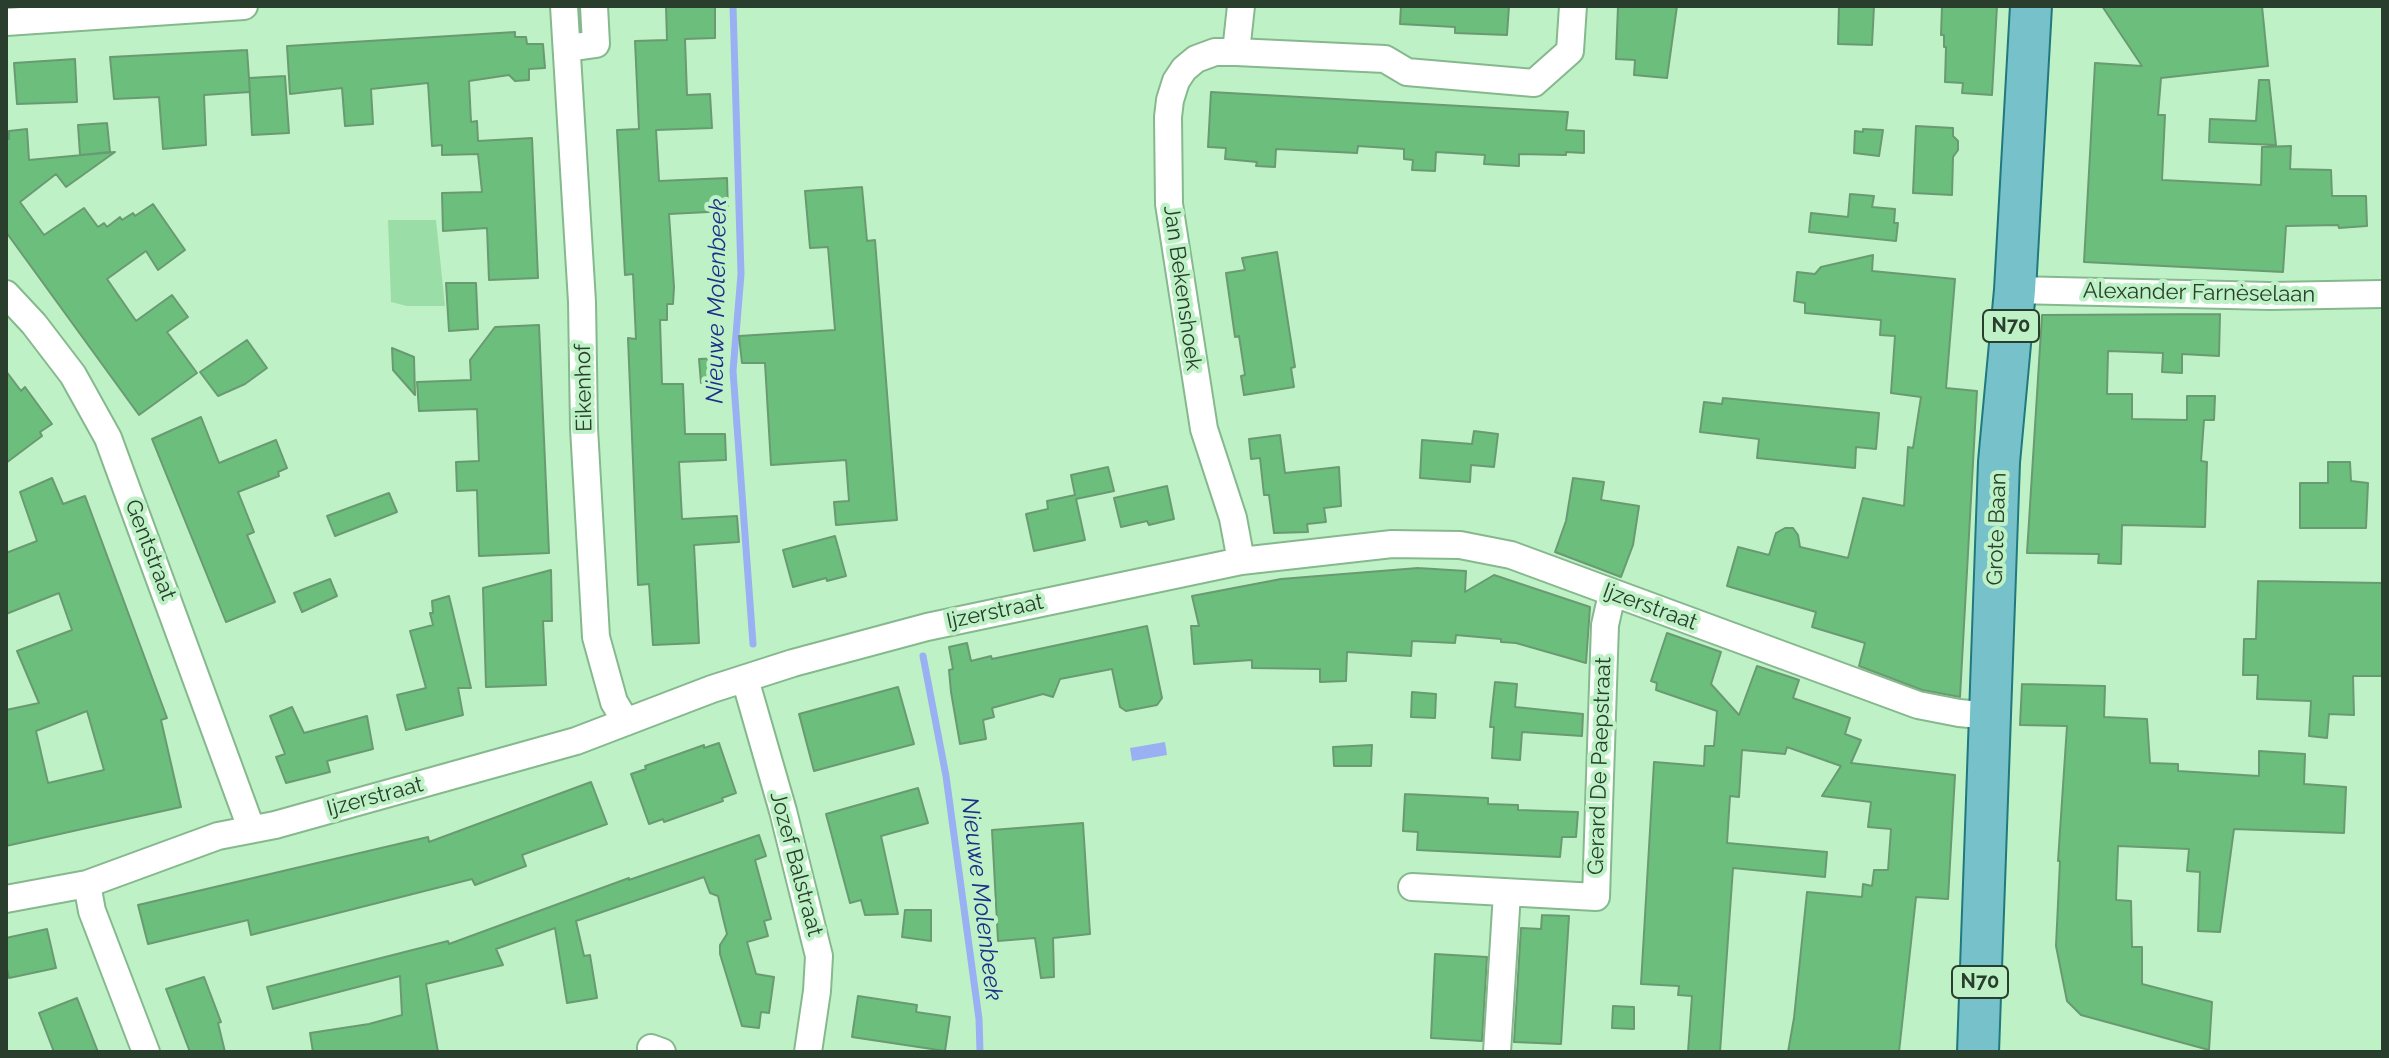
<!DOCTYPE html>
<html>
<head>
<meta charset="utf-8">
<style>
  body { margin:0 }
  #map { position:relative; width:2389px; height:1058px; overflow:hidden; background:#bef2c6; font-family:Raleway,sans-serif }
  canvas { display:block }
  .frame { position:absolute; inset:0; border:8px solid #293e2c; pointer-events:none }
</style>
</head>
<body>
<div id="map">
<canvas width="2389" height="1058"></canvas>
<div class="frame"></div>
</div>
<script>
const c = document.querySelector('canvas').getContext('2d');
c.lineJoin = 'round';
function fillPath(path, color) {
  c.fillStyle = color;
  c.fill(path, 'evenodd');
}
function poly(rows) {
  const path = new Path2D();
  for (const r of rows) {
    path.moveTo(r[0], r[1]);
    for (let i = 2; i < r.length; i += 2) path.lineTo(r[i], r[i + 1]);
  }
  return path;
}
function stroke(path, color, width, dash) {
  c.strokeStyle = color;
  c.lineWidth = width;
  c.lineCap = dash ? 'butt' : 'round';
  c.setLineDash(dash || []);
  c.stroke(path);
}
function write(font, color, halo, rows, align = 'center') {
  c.font = font + ' Raleway,sans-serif';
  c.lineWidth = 8;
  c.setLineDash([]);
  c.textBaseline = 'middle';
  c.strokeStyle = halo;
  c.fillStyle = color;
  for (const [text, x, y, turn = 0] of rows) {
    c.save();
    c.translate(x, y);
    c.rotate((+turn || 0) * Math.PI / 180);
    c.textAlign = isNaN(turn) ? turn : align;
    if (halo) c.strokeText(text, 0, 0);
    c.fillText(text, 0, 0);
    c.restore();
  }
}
fillPath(poly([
  [388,220,436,220,445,306,407,306,391,302]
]), '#9bdda6');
fillPath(poly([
  [1165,742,1167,755,1132,761,1130,748]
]), '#99b1f3');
stroke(poly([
  [733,6,741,274,733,371,753,644],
  [923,656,946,776,979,1019,980,1052]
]), '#99b1f3', 7);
const building = poly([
  [666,6,715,6,715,38,685,39,687,95,710,94,712,128,656,130,659,181,727,178,728,211,669,214,674,287,673,304,667,304,667,320,660,320,662,384,683,384,685,434,725,434,726,460,679,462,682,519,737,516,739,542,694,545,699,643,653,645,649,584,638,585,628,338,636,339,633,274,625,275,617,130,639,129,635,41,667,40,666,6],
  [1401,6,1509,6,1507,35,1455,33,1455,27,1400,24,1401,6],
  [1618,6,1677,6,1667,78,1634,75,1635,60,1616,59,1618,6],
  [1839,6,1874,6,1872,45,1838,44,1839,6],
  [1942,6,1997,6,1992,95,1962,93,1963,83,1945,82,1946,47,1944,47,1944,35,1941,35,1942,6],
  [2102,6,2262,6,2268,66,2161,78,2158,115,2165,115,2162,180,2261,185,2262,147,2291,146,2290,169,2331,170,2332,196,2366,196,2367,226,2339,228,2338,225,2286,226,2283,272,2084,262,2095,63,2142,66,2102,6],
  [515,32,515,37,526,37,527,44,543,44,545,68,529,69,529,80,515,81,509,75,469,81,471,122,477,121,478,141,532,138,538,278,489,280,487,228,443,231,442,193,482,192,478,154,442,155,442,145,432,146,428,83,371,89,373,124,345,126,342,88,290,94,287,46,515,32],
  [247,50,250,92,204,95,206,145,163,149,159,97,114,99,110,57,247,50],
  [75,59,77,102,17,104,14,63,75,59],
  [285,76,289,133,252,135,249,78,285,76],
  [2259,80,2269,80,2276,145,2209,142,2210,119,2256,121,2259,80],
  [1211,92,1568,112,1566,130,1584,131,1584,153,1566,152,1566,155,1519,154,1519,166,1484,164,1485,155,1436,152,1435,171,1412,170,1413,160,1404,159,1404,149,1358,146,1357,153,1276,149,1275,167,1256,166,1257,162,1225,159,1226,148,1208,147,1211,92],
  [107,123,110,152,80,155,78,125,107,123],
  [1916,126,1953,128,1953,136,1958,141,1958,150,1953,157,1952,195,1913,193,1916,126],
  [27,129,29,160,115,152,66,187,56,174,20,202,44,235,84,208,98,227,104,223,107,227,120,217,122,220,133,213,135,216,153,204,185,250,158,270,146,251,107,279,136,321,172,295,188,317,167,332,197,373,139,415,6,232,6,139,9,139,9,131,27,129],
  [1863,129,1883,130,1879,156,1854,153,1855,131,1863,132,1863,129],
  [862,187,867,241,875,240,897,520,836,525,834,502,849,501,846,460,771,465,765,363,742,363,739,336,835,330,828,247,810,248,805,191,862,187],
  [1850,194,1874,196,1872,207,1895,209,1894,223,1898,223,1896,241,1809,232,1811,213,1848,217,1850,194],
  [1277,252,1295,367,1291,368,1294,387,1244,395,1241,376,1245,375,1239,336,1235,337,1226,273,1245,270,1242,258,1277,252],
  [1873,255,1872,271,1955,279,1946,388,1977,391,1960,697,1922,690,1859,666,1865,643,1812,627,1816,612,1727,586,1738,547,1769,555,1776,533,1785,528,1793,528,1798,535,1800,547,1848,558,1863,498,1904,506,1908,447,1913,448,1921,397,1891,393,1895,336,1880,335,1881,320,1805,313,1805,303,1794,301,1797,272,1815,274,1821,267,1873,255],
  [446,283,476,283,478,329,449,331,446,283],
  [2220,314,2219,356,2182,354,2182,373,2162,372,2163,353,2108,351,2107,394,2132,394,2132,419,2187,420,2187,396,2215,396,2214,420,2204,420,2201,461,2207,462,2205,527,2122,525,2121,564,2098,563,2099,554,2027,553,2042,315,2220,314],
  [539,325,549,553,479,556,477,490,457,491,456,462,479,461,477,409,419,411,417,382,471,380,470,360,495,327,539,325],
  [247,340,267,368,245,384,218,396,200,372,247,340],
  [392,348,414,357,415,395,393,370,392,348],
  [721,358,722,382,701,383,699,359,721,358],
  [6,371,21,391,25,387,52,424,40,432,42,436,6,463,6,371],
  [1723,398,1879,413,1876,449,1856,447,1855,468,1757,458,1759,439,1700,432,1704,402,1722,404,1723,398],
  [201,417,219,463,276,440,287,468,278,472,279,476,238,492,254,532,247,535,275,602,226,622,152,439,201,417],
  [1474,431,1498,434,1494,467,1471,465,1470,482,1420,478,1422,440,1472,444,1474,431],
  [1280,435,1285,473,1339,467,1341,506,1324,508,1326,522,1307,524,1308,532,1274,533,1269,495,1264,495,1260,458,1251,459,1249,439,1280,435],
  [2328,462,2350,462,2351,481,2368,483,2366,528,2300,528,2300,483,2328,483,2328,462],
  [1108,467,1114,491,1076,499,1085,540,1034,551,1026,514,1048,509,1047,501,1075,495,1071,475,1108,467],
  [52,478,63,504,85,496,167,718,161,720,181,807,6,846,6,710,39,703,17,651,72,630,59,593,6,614,6,553,37,541,20,492,52,478],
  [87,711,104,770,48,783,36,731,87,711],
  [1573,478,1604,482,1601,500,1639,506,1633,545,1621,577,1555,552,1566,521,1573,478],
  [1167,486,1174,519,1149,525,1147,521,1121,527,1114,498,1167,486],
  [389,493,397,512,335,536,327,516,389,493],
  [835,536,846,576,827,581,826,578,793,587,783,550,835,536],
  [1418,568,1466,571,1465,592,1494,575,1590,607,1586,663,1516,643,1501,642,1501,639,1456,635,1455,643,1412,641,1411,656,1347,652,1346,681,1320,682,1320,669,1252,668,1252,660,1194,664,1191,626,1199,626,1192,596,1281,579,1418,568],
  [551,570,552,621,543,621,546,685,486,687,483,588,551,570],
  [330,579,337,596,302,612,294,593,330,579],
  [2258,581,2383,583,2383,676,2353,676,2354,715,2329,714,2327,738,2309,736,2311,701,2257,699,2258,675,2243,675,2244,639,2256,639,2258,581],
  [449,596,471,688,458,688,463,715,406,730,397,695,426,688,410,631,433,625,430,613,433,613,432,601,449,596],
  [1147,626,1162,698,1157,705,1126,711,1120,707,1112,669,1060,679,1053,697,1043,694,992,708,994,717,983,720,986,739,960,744,951,692,949,670,953,669,949,647,967,643,971,661,991,656,992,659,1147,626],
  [1667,633,1721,652,1711,684,1739,715,1757,666,1799,680,1793,698,1850,718,1845,734,1861,740,1851,763,1955,775,1948,899,1916,897,1899,1052,1788,1052,1794,1018,1807,892,1862,897,1863,884,1872,886,1874,870,1888,870,1891,829,1868,827,1871,802,1822,796,1841,766,1787,747,1785,754,1742,750,1739,797,1730,796,1727,843,1827,852,1825,877,1733,868,1720,1052,1688,1052,1692,996,1678,995,1679,986,1641,984,1654,762,1704,766,1705,746,1714,746,1717,711,1656,690,1657,683,1651,681,1667,633],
  [1495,682,1517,684,1515,707,1583,714,1582,736,1522,732,1520,760,1492,758,1494,727,1490,727,1495,682],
  [2022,684,2105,686,2104,717,2147,719,2150,763,2178,764,2178,771,2259,776,2259,751,2305,754,2304,784,2346,787,2344,833,2234,829,2220,932,2198,931,2200,872,2187,871,2189,849,2118,846,2116,900,2131,901,2132,947,2142,947,2142,984,2212,1002,2209,1050,2081,1015,2067,1001,2056,946,2060,861,2058,861,2067,726,2020,725,2022,684],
  [898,687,914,744,814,771,799,714,898,687],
  [1412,692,1436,694,1435,718,1411,717,1412,692],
  [292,707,304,733,367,716,373,749,327,761,330,772,286,783,276,757,285,754,270,716,292,707],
  [719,743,736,793,722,798,723,801,664,822,663,819,649,824,631,774,646,769,645,766,704,745,704,748,719,743],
  [1372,745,1371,766,1334,766,1333,747,1372,745],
  [591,782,607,824,522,855,526,866,475,885,472,879,251,935,248,920,148,944,138,905,428,837,429,842,591,782],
  [918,788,928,823,881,836,898,914,865,915,861,900,850,903,826,814,918,788],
  [1405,794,1488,798,1488,804,1518,805,1518,810,1578,812,1576,837,1562,837,1560,857,1417,850,1418,832,1403,831,1405,794],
  [1083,823,1090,934,1053,938,1054,977,1041,978,1035,938,998,941,992,830,1083,823],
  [759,835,766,856,755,860,771,919,764,921,768,936,747,942,756,974,774,977,769,1013,761,1012,759,1028,742,1026,720,954,720,945,727,934,723,918,718,896,710,893,704,877,576,921,584,956,590,955,597,998,567,1003,555,928,496,949,503,965,426,984,438,1052,313,1052,310,1033,369,1024,402,1015,400,976,273,1009,267,987,448,941,449,944,629,878,629,880,759,835],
  [905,910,931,910,931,941,902,937,905,910],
  [1542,915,1569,916,1561,1044,1514,1042,1521,928,1541,929,1542,915],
  [47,929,56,968,9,978,6,964,6,938,47,929],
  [1435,954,1487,957,1482,1041,1431,1038,1435,954],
  [204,977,221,1022,218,1023,225,1052,190,1052,166,989,204,977],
  [858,996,917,1005,916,1012,950,1017,945,1051,852,1037,858,996],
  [77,998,98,1052,54,1052,39,1013,77,998],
  [1613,1006,1634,1007,1634,1029,1612,1028,1613,1006]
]);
fillPath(building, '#6cbe7c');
stroke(building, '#699a71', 2);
const street = poly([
  [564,6,582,302,584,428,596,637,614,702,626,722],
  [6,22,244,6],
  [568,48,596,44,594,6],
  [1236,52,1241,6],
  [2015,290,2270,296,2383,294],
  [6,294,34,324,73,375,108,438,251,828],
  [1241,561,1233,518,1204,429,1169,204,1168,117,1170,100,1176,81,1184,69,1196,59,1215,52,1236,52,1385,59,1407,72,1534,83,1570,51,1573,6],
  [745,679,783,811,819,956,817,991,808,1052],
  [87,884,92,911,146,1052],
  [1412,887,1596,897,1605,625,1612,594],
  [6,899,87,884,218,836,275,825,576,741,712,689,793,663,927,627,1241,561,1392,544,1460,545,1511,555,1918,705,1959,713,1991,716],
  [651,1048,662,1052],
  [1497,1052,1507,893]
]);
const primary = poly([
  [1978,1052,1999,462,2015,290,2031,6]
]);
stroke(street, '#86b88d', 30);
stroke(primary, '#21787d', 44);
stroke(street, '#fff', 26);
stroke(primary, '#77c1cb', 40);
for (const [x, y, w] of [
  [2011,326,56],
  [1980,982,56]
]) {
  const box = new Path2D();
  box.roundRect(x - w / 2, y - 16, w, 32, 6);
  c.fillStyle = '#bef2c6';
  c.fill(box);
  stroke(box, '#293e2c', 2);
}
write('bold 20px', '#293e2c', null, [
  ["N70",2011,326],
  ["N70",1980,982]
]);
write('22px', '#293e2c', '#bef2c6', [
  ["Jan Bekenshoek",1182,288,82],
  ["Alexander Farnèselaan",2199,293,1],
  ["Eikenhof",584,388,-91],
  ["Grote Baan",1997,529,-88],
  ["Gentstraat",150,550,69],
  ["Ijzerstraat",1650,607,20],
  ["Ijzerstraat",995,612,-12],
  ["Gerard De Paepstraat",1600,766,-88],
  ["Ijzerstraat",375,797,-15],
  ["Jozef Balstraat",796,864,75]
]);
write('italic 24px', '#1e2f8b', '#bef2c6', [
  ["Nieuwe Molenbeek",717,301,-89],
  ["Nieuwe Molenbeek",981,899,83]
]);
</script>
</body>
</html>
